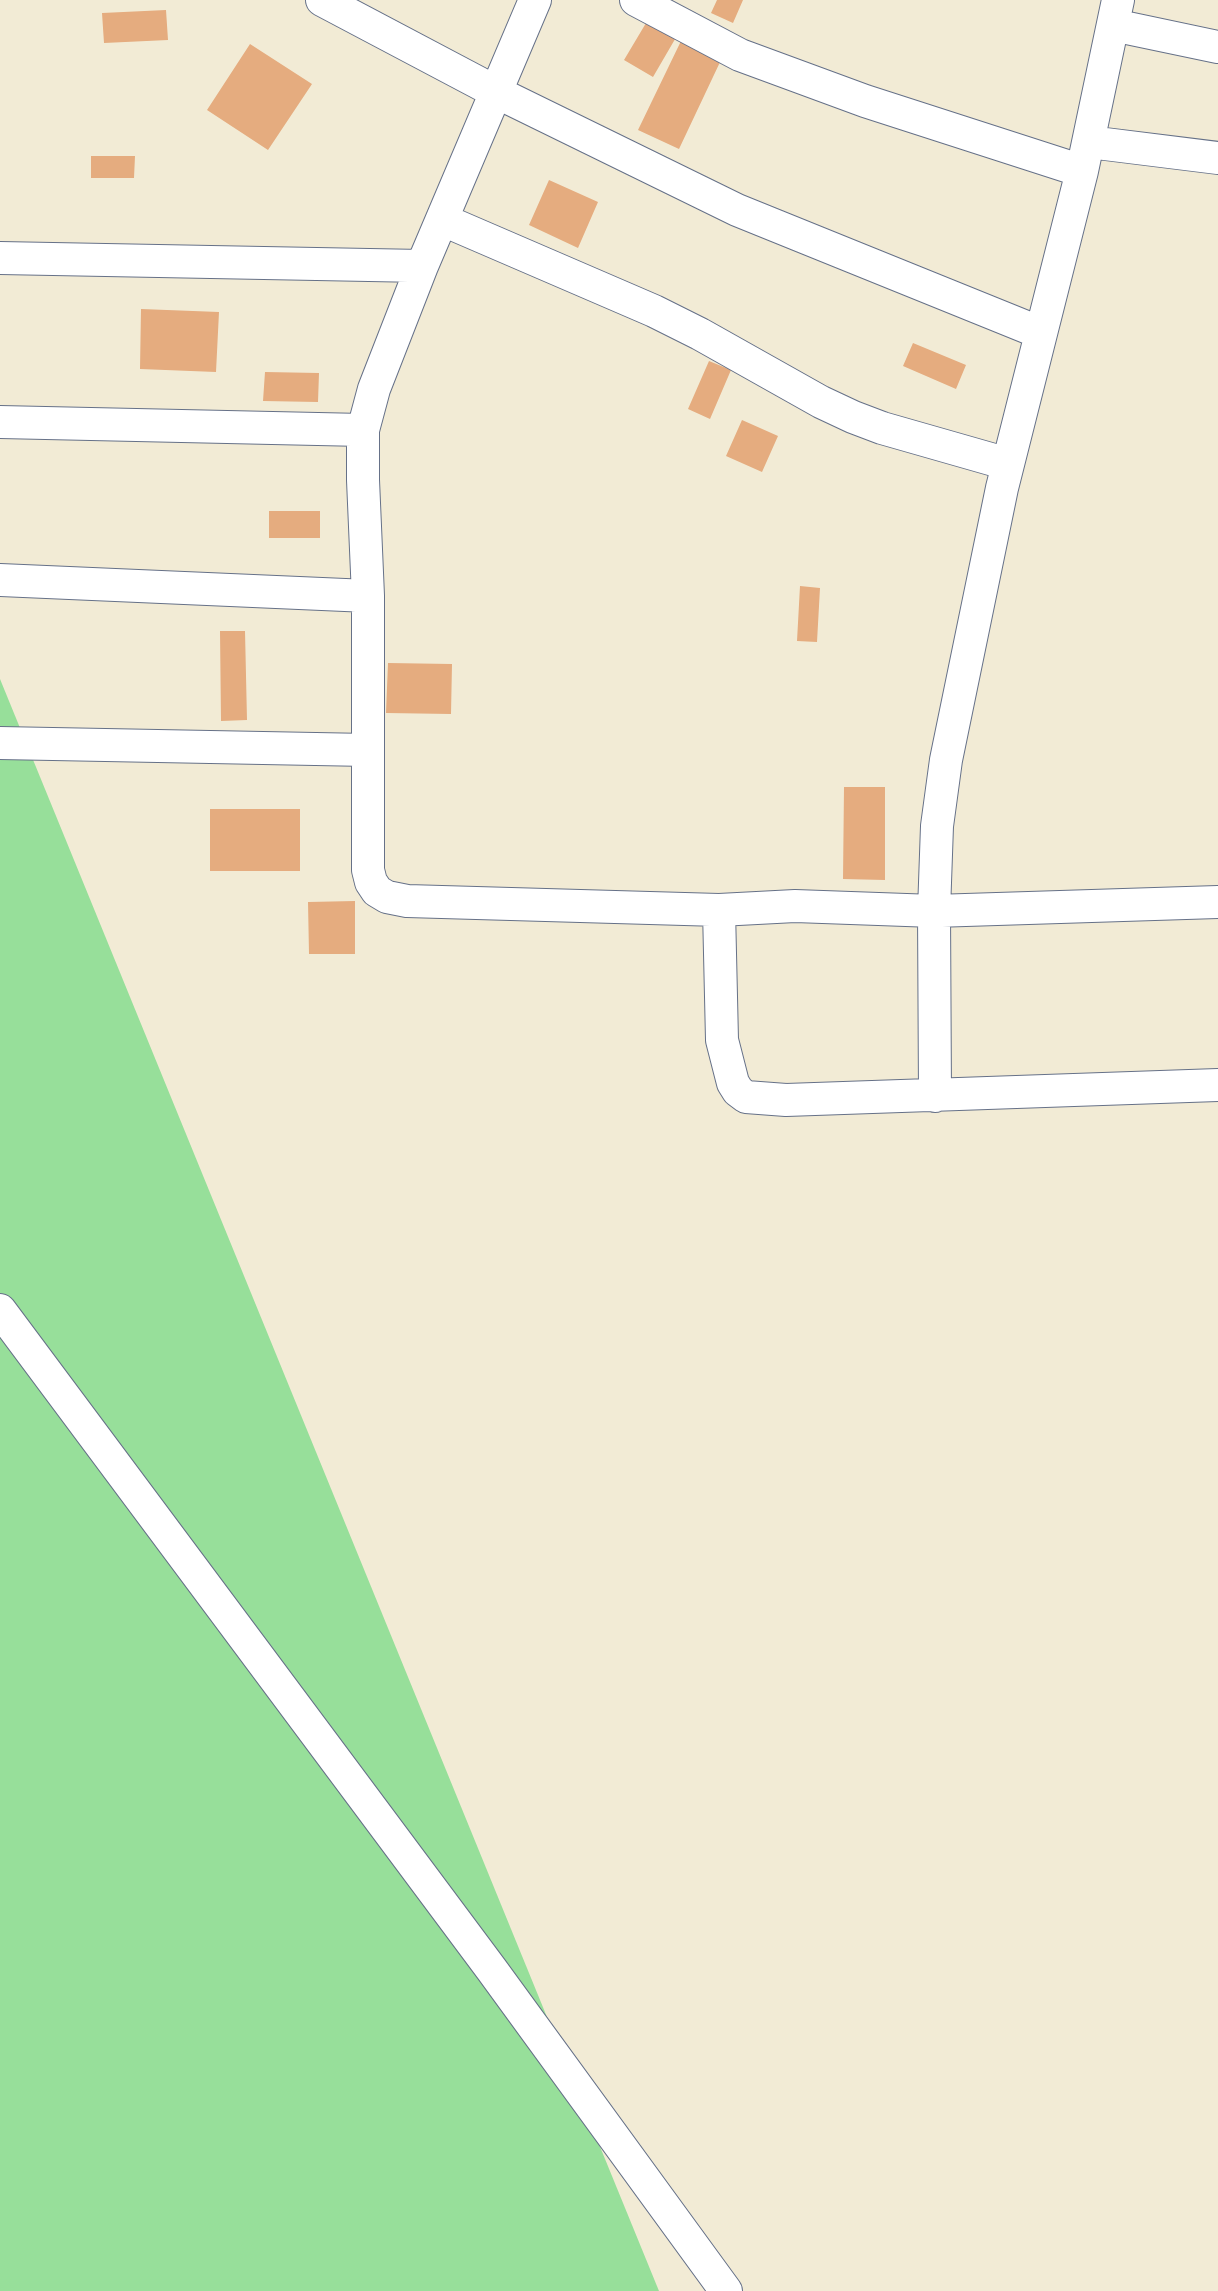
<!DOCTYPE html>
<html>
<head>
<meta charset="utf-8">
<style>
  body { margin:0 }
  canvas { display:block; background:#f2ebd5 }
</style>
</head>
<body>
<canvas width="1218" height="2291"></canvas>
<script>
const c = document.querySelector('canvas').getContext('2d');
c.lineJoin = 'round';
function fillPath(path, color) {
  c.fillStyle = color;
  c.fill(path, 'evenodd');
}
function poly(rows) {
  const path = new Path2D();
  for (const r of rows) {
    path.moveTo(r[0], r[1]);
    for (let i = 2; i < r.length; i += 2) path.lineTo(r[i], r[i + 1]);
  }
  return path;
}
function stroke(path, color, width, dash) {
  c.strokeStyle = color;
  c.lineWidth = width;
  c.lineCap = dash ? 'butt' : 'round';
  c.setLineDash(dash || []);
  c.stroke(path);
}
fillPath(poly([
  [0,679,659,2291,0,2291]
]), '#97df9a');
fillPath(poly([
  [717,0,743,0,733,23,711,13],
  [166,10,168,40,104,43,102,13],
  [649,18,678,34,653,77,624,60],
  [681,41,721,60,679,149,638,130],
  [250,44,312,84,268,150,207,110],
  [91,156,135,156,134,178,91,178],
  [549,180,598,202,578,248,529,225],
  [141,309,219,312,216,372,140,369],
  [913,343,966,365,956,389,903,366],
  [709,361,731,370,710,419,688,409],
  [265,372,319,373,318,402,263,401],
  [742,420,778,436,762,472,726,456],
  [269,511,320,511,320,538,269,538],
  [800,586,820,588,817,642,797,641],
  [220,631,245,631,247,720,221,721],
  [388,663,452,664,451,714,386,713],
  [844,787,885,787,885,880,843,879],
  [210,809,300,809,300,871,210,871],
  [355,901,355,954,309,954,308,902]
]), '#e5ac7f');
const minor = poly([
  [322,0,496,92,737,210,1041,333],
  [535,0,422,266,374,389,363,430,363,480,368,596,368,870,371,882,377,891,387,897,407,901,719,910,795,906,934,911,1218,902],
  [636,0,740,55,865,101,1082,171],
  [1113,25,1218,47],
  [1089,142,1218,158],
  [443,220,654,311,700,334,821,402,853,417,882,428,1008,464],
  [0,258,422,266],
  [0,422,363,430],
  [0,580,368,596],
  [0,743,368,750],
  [719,910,722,1040,733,1083,738,1091,746,1097,786,1100,1218,1085],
  [935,1096,934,911,937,826,946,760,1002,488,1082,171,1118,0],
  [0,1310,492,1970,726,2291]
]);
stroke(minor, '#667188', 34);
stroke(minor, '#fff', 32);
</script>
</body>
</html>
